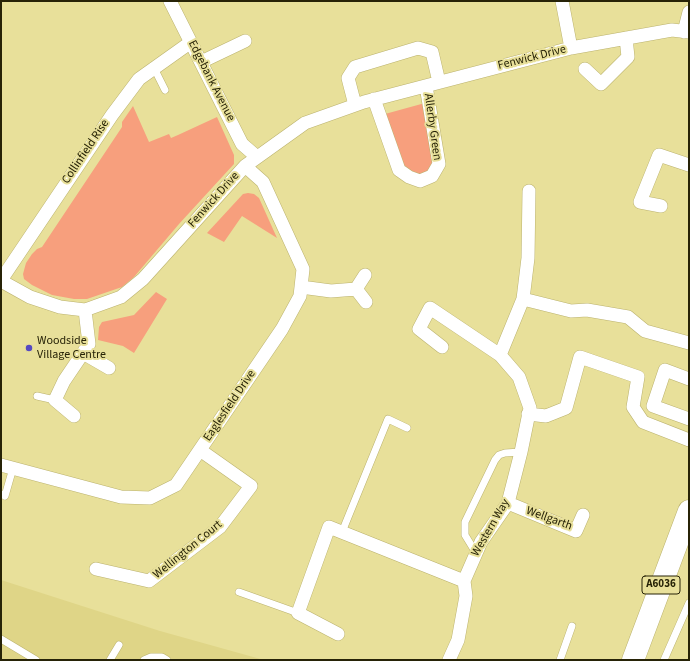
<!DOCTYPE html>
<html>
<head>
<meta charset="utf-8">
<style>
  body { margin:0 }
  #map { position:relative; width:690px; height:661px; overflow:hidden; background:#e8e09a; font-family:"Source Sans 3",sans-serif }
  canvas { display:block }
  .frame { position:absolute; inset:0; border:2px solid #272307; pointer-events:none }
</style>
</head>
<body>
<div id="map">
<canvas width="690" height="661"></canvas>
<div class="frame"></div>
</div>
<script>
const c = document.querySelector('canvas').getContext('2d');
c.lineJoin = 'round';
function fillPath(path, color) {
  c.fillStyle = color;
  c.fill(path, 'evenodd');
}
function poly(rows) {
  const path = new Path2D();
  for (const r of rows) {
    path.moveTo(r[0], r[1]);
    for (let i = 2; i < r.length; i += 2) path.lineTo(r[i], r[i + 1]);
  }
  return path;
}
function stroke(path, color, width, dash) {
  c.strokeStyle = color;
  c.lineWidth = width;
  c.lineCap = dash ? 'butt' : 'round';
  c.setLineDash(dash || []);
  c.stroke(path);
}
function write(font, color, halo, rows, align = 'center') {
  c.font = font + ' "Source Sans 3",sans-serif';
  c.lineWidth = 4;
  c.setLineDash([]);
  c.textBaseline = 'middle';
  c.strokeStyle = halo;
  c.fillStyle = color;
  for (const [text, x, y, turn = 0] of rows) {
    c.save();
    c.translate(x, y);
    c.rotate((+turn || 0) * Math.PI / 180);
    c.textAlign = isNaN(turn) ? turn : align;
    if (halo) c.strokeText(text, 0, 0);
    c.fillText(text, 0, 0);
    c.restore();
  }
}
fillPath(poly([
  [1,580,160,631,264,660,1,660]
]), '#dfd587');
fillPath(poly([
  [425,103,434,158,430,169,421,176,403,167,385,114],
  [133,106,149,142,169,134,171,138,178,135,217,117,234,155,234,164,179,224,134,277,122,287,87,299,74,299,52,295,32,285,24,279,23,274,26,263,32,254,37,249,42,247,122,127,122,122],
  [248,193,254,194,259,198,277,238,242,216,224,242,207,233,243,194],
  [156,292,167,299,134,353,123,346,98,340,99,327,102,322,134,315]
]), '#f79f7d');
const lane = poly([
  [154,68,165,90],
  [37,396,55,400],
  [1,494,5,496,13,468],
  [342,532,388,419,407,428],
  [476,553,465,535,465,522,495,460,499,455,505,453,521,452],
  [239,592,298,613],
  [1,639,36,660],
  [110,660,119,645],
  [144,660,151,657,162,657,167,660],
  [560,660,572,626],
  [664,660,689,603]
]);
const street = poly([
  [170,1,242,144,257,157],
  [562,1,571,48],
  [684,32,689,12],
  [201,62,245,41],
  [585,69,601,84,628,57,626,38],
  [374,99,399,170,409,177,420,181,432,176,439,164,426,86],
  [355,105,348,78,355,67,418,48,432,52,439,82],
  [661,206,640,202,659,155,689,165],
  [1,280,112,115,139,79,191,42],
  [1,281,30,297,60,307,85,310,121,297,143,279,245,166,305,123,364,102,571,48,672,30,689,32],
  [301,287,331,291,356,289,365,275],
  [356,289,366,302],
  [523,299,571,311,587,310,628,317,645,331,689,343],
  [442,347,419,329,430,308,500,355],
  [83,353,109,368],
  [689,379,665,370,653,406,689,419],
  [528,414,546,416,566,408,580,357,638,377,633,407,643,422,689,440],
  [74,416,55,400,64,381,89,344,85,310],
  [1,465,121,497,150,498,176,485,282,329,300,296,303,269,263,182,245,166],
  [508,503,576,531,583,515],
  [96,569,149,581,220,527,251,486,200,450],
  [338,634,298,613,329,527,464,581],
  [449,660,458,640,466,596,464,581,481,542,508,503,521,452,530,408,519,377,500,355,523,299,528,258,529,191]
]);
const highway = poly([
  [633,660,689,511]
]);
stroke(lane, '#bbb26e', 8);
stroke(street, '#bbb26e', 14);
stroke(highway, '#bbb26e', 23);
stroke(lane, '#fff', 7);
stroke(street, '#fff', 13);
stroke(highway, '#fff', 22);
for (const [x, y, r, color] of [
  [29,348,4,"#5549c1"]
]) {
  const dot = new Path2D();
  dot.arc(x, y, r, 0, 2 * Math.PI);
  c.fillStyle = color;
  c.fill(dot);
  stroke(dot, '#e8e09a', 1.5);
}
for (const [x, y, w] of [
  [661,585,38]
]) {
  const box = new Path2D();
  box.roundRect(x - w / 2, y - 9, w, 18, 3);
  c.fillStyle = '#e8e09a';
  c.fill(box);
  stroke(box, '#272307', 1);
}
write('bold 11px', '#272307', null, [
  ["A6036",661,585]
]);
write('12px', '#272307', '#e8e09a', [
  ["Fenwick Drive",532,58,-14],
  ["Edgebank Avenue",211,81,63],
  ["Allerby Green",432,127,82],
  ["Collinfield Rise",86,152,-56],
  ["Fenwick Drive",214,200,-48],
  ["Eaglesfield Drive",230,406,-56],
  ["Wellgarth",549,519,20],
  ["Western Way",491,528,-60],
  ["Wellington Court",188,550,-39]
]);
write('12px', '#272307', '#e8e09a', [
  ["Woodside",37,341],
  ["Village Centre",37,355]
], 'left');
</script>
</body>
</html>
